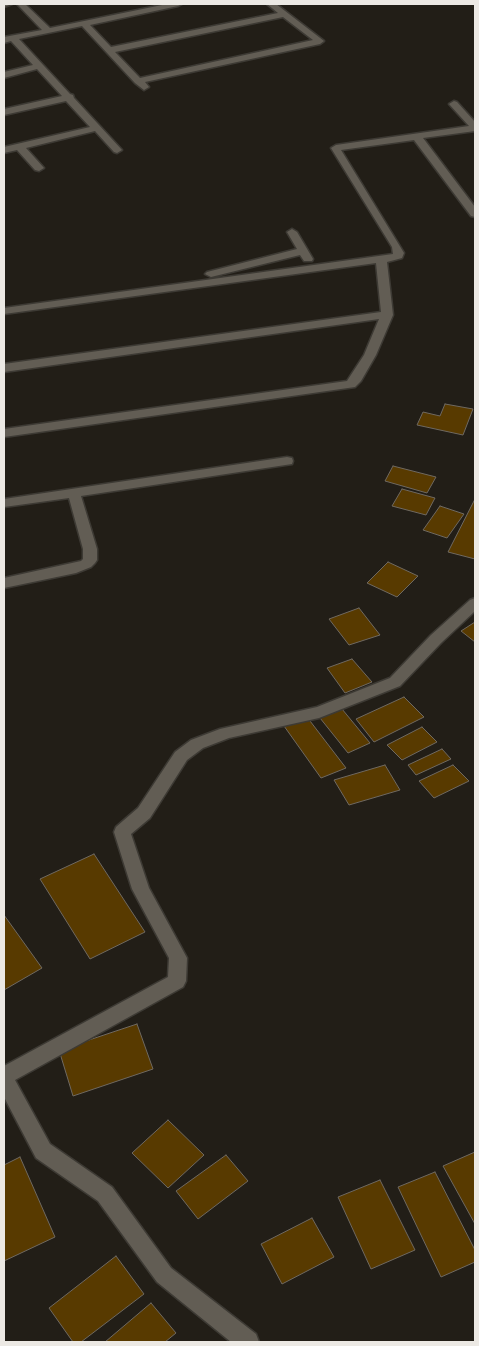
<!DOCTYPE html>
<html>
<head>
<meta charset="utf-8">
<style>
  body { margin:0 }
  #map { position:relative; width:479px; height:1346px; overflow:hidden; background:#221e17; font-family:"Work Sans",sans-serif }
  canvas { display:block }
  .frame { position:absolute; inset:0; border:5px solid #ece9e4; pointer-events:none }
</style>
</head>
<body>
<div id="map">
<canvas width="479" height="1346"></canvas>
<div class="frame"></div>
</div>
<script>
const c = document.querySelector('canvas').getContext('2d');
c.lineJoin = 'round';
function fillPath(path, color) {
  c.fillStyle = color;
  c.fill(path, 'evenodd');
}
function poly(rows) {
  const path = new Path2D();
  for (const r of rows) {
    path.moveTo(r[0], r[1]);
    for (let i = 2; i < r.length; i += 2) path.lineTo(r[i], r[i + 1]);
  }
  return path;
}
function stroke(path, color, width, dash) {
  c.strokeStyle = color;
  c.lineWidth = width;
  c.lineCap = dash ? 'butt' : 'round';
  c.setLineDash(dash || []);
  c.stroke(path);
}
const building = poly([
  [445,404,473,409,463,435,417,425,423,412,440,416,445,404],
  [393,466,436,477,427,493,385,481,393,466],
  [402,489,435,498,426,515,392,506,402,489],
  [475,499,475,559,448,552,475,499],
  [440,506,464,514,447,538,423,530,440,506],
  [388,562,418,576,397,597,367,583,388,562],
  [359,608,380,635,349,645,329,619,359,608],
  [475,622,475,642,461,631,475,622],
  [352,659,372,682,345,693,327,668,352,659],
  [404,697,424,717,374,742,356,719,404,697],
  [342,709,370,743,348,753,320,718,342,709],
  [307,717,346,768,321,778,284,726,307,717],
  [422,727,437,742,402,760,387,745,422,727],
  [442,749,451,759,416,775,408,765,442,749],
  [385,765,400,790,349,805,334,780,385,765],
  [453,765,469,781,434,798,419,781,453,765],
  [94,854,145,932,90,959,40,879,94,854],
  [4,915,42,968,4,990,4,915],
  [137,1024,153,1069,73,1096,59,1050,137,1024],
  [168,1120,204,1155,168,1188,132,1153,168,1120],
  [475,1152,475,1224,443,1166,475,1152],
  [226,1155,248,1181,198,1219,176,1191,226,1155],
  [20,1157,55,1237,4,1261,4,1165,20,1157],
  [435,1172,475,1250,475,1262,441,1277,398,1187,435,1172],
  [380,1180,415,1250,371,1269,338,1197,380,1180],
  [312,1218,334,1257,282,1284,261,1244,312,1218],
  [116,1256,144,1294,81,1342,73,1342,49,1308,116,1256],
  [151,1303,176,1333,165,1342,105,1342,151,1303]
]);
fillPath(building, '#583a00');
stroke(building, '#6f6961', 1);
const minor = poly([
  [4,4,12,4,4,7,4,4],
  [17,4,25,4,50,28,167,4,182,4,178,6,90,25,111,47,278,13,267,4,276,4,324,41,320,44,145,82,149,87,144,90,135,83,82,26,19,39,70,94,73,95,74,98,122,150,117,153,114,152,95,131,26,148,44,168,39,171,35,170,17,150,4,153,4,147,90,127,66,101,4,115,4,109,62,96,37,69,4,78,4,72,33,65,11,41,4,43,4,37,42,30,17,4],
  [283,17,313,40,140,78,115,52,283,17],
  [454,101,457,102,475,122,475,131,423,138,475,207,475,217,471,216,414,140,341,150,404,253,402,258,387,262,393,315,376,355,361,381,355,387,4,437,4,429,347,381,364,355,379,319,4,372,4,364,381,312,376,263,4,314,4,308,393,254,392,247,331,148,336,145,469,126,449,104,454,101],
  [292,229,297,232,313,259,312,261,304,261,300,255,211,277,205,274,207,272,297,249,287,232,292,229],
  [287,457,292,458,293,461,292,464,81,496,97,549,97,560,95,563,91,567,76,573,4,588,4,578,81,561,83,559,83,549,69,498,4,507,4,499,287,457],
  [475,598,475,611,441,643,400,686,319,718,229,738,203,748,187,760,150,818,131,834,149,888,187,958,186,981,183,987,15,1080,50,1144,112,1187,171,1268,256,1334,259,1342,231,1342,157,1282,98,1201,36,1158,4,1097,4,1066,168,977,169,958,132,889,114,832,116,827,138,808,175,752,191,740,220,729,317,707,390,678,431,635,470,600,475,598]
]);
stroke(minor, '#3d3a34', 3);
fillPath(minor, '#625d54');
</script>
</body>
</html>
